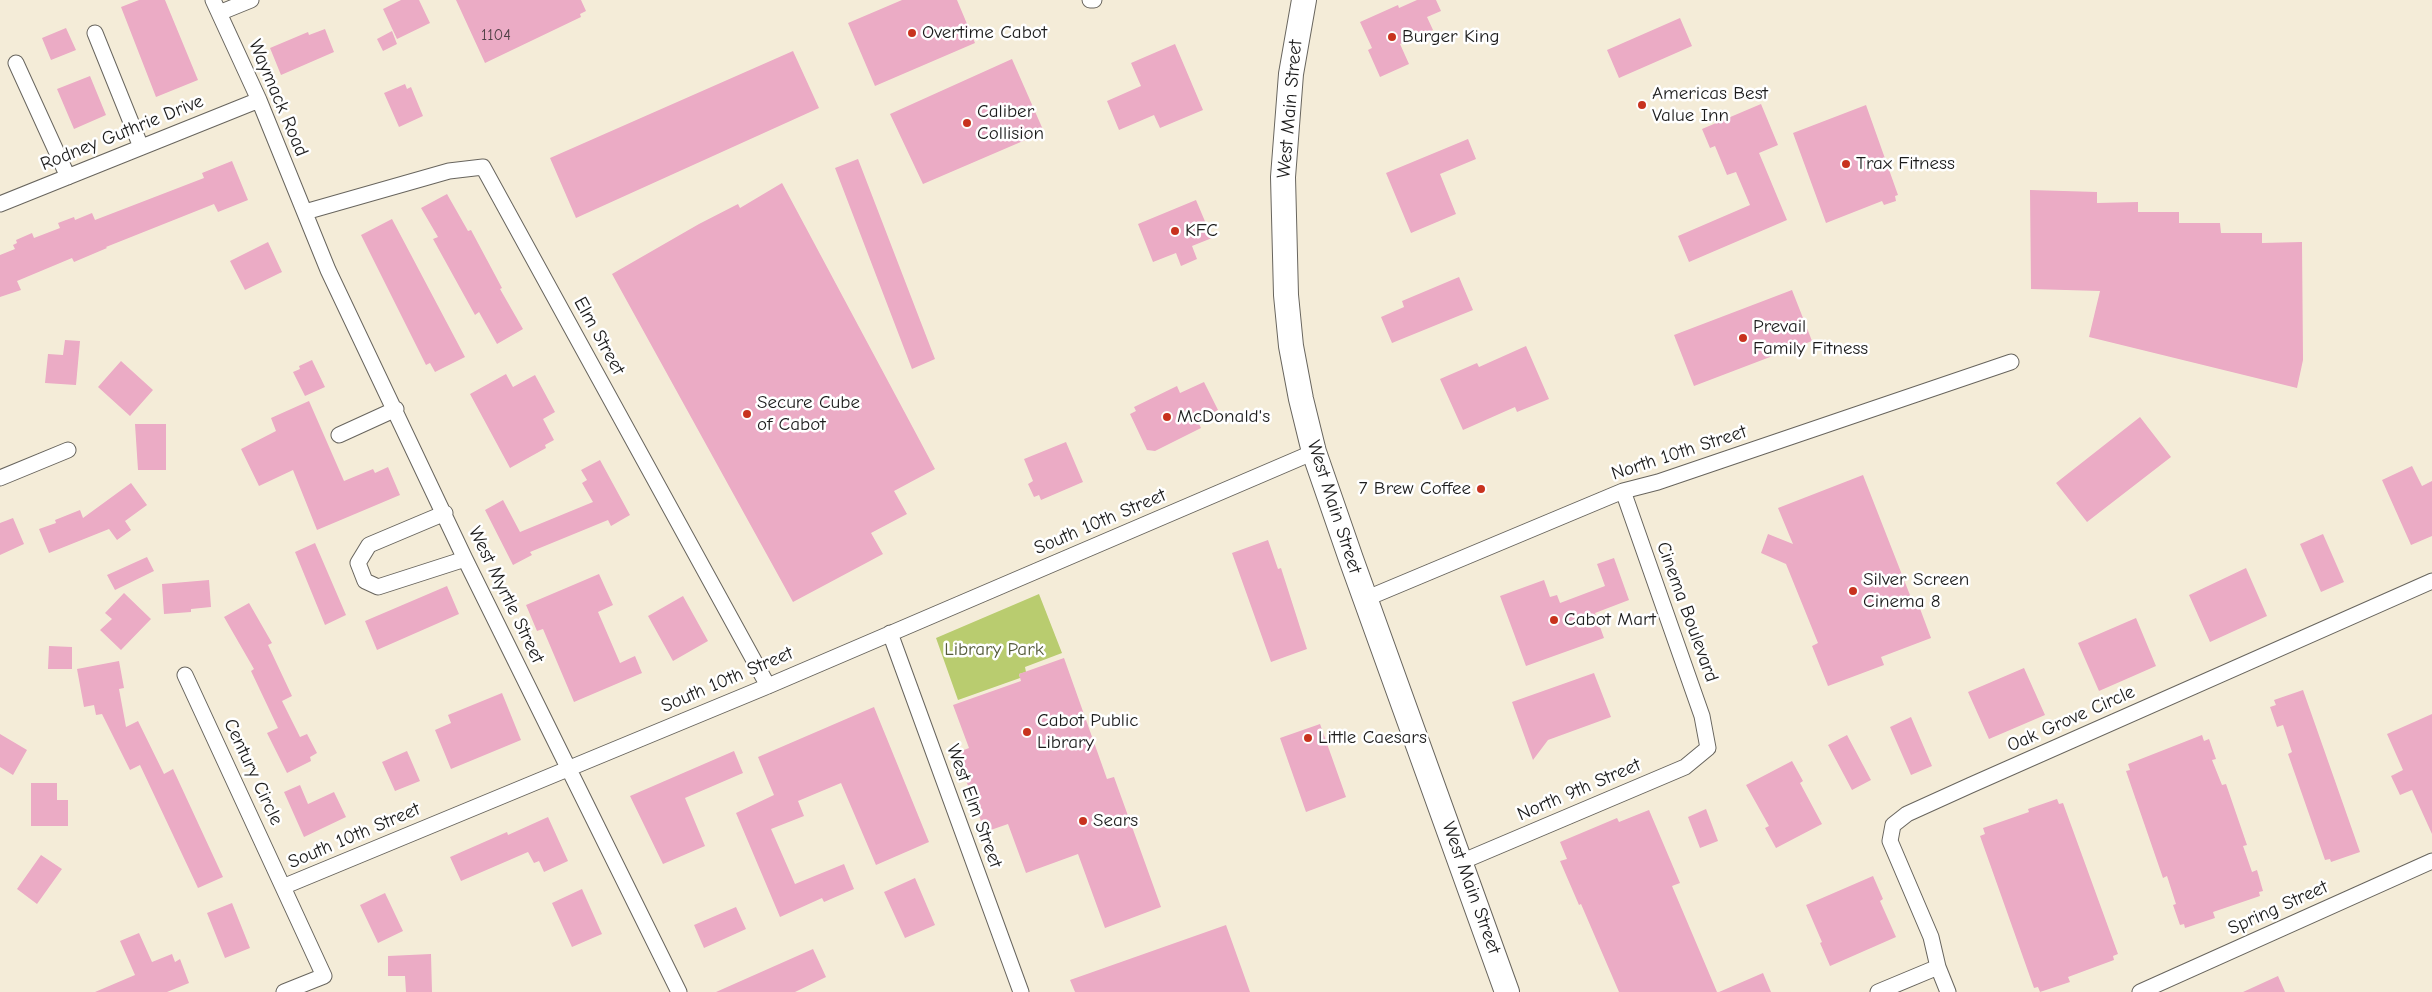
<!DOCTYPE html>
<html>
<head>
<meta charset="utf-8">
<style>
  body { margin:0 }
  canvas { display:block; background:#f4ecd8 }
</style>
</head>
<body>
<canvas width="2432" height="992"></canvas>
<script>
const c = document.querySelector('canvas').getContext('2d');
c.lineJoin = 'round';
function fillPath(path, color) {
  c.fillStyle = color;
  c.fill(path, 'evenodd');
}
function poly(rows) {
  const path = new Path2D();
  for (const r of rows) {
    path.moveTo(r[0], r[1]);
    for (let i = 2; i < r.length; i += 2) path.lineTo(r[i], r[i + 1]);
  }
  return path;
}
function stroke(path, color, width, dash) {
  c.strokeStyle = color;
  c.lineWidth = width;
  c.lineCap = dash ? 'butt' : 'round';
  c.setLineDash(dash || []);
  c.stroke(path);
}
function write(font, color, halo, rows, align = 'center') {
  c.font = font + ' "Comic Neue",sans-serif';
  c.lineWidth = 5;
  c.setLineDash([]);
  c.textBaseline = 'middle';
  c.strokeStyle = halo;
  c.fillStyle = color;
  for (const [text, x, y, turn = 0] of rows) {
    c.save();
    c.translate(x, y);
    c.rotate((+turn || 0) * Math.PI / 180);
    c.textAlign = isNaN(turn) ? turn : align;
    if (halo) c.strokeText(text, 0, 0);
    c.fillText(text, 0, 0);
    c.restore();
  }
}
fillPath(poly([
  [1039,594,1062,653,1025,667,1026,672,1019,674,1020,678,958,700,936,638]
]), '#b9cc6f');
fillPath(poly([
  [139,0,165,0,198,80,156,97,121,7],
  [401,0,419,0,430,23,397,39,383,9],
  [456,0,581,0,586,11,580,14,581,17,485,63],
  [902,0,957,0,975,43,875,86,848,23],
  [1417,0,1436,0,1441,11,1427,17,1433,30,1400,44,1409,64,1380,77,1368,50,1372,48,1360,22,1398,5,1399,8],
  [1680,18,1692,46,1619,78,1607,50],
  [66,28,76,50,51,60,42,38],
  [325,29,334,52,281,75,270,48,308,32,309,35],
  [392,31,397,44,383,51,377,39],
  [1175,44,1203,110,1160,128,1154,115,1119,130,1107,101,1141,86,1131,63],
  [793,51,819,108,576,218,550,158],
  [1012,59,1044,132,923,184,890,114],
  [90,76,106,115,74,129,57,89],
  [405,84,407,89,411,87,423,116,399,127,384,93],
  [1761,104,1778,145,1759,153,1787,220,1689,262,1678,236,1750,205,1736,172,1727,175,1715,146,1710,148,1702,129],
  [1866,105,1898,195,1895,196,1896,201,1884,205,1882,201,1826,223,1793,133],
  [1468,139,1476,159,1440,174,1456,214,1411,233,1386,173],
  [858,159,935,359,912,369,835,168],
  [232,161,248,200,218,212,214,204,106,247,107,248,74,262,72,258,17,281,21,290,0,297,0,255,15,249,13,245,17,243,16,240,32,233,34,238,60,228,58,223,74,217,75,220,92,213,95,220,204,178,202,173],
  [782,183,935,469,894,491,907,514,871,533,883,554,793,602,612,274,699,224,738,204,740,208],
  [2030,190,2097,192,2097,203,2138,202,2138,212,2179,212,2179,223,2220,223,2221,233,2262,233,2262,243,2302,242,2303,360,2297,388,2089,337,2100,291,2031,289],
  [447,194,468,231,471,230,502,288,500,289,523,329,497,344,479,312,475,315,433,239,438,237,421,208],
  [1196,200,1212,238,1192,246,1197,259,1181,266,1176,253,1153,262,1138,224],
  [392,219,465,357,435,372,430,363,426,365,361,235],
  [268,242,282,272,245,290,230,261],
  [1459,277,1473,310,1392,343,1381,317,1404,307,1402,301],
  [1792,290,1812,341,1694,386,1674,335],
  [65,340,80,341,76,385,45,383,48,354,63,355],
  [1526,346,1549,399,1517,412,1515,407,1463,430,1440,379,1477,363,1479,367],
  [312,360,325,387,305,396,293,372,300,369,299,366],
  [121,361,153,390,130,416,98,387],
  [506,374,513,387,535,375,555,412,543,419,554,440,545,445,546,448,510,468,470,394],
  [1204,382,1218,410,1197,420,1201,428,1155,451,1147,450,1130,414,1136,411,1134,407,1177,386,1180,393],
  [309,401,344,481,373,469,375,473,388,467,400,495,317,530,293,470,259,486,241,449,276,431,271,418],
  [2140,417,2171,457,2087,522,2056,483],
  [135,424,166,424,166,470,138,470],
  [1066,442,1083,482,1041,500,1039,495,1034,497,1028,484,1033,481,1024,459],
  [600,460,630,515,611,526,608,520,530,552,532,555,513,565,485,510,503,500,520,532,593,502,582,483,587,480,581,470],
  [2412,466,2422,486,2432,481,2432,536,2411,545,2382,480],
  [1863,475,1915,608,1919,606,1931,638,1881,657,1884,665,1828,686,1812,646,1818,643,1786,564,1761,553,1768,534,1793,544,1778,508],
  [131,483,147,505,125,521,131,530,117,540,109,529,49,553,39,529,56,523,55,520,80,510,83,518],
  [13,518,24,544,0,555,0,523],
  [2323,534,2344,582,2321,592,2300,544],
  [1268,540,1278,569,1281,568,1307,649,1271,662,1232,553],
  [315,543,346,615,325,625,295,552],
  [147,557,154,571,115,590,107,575],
  [1614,558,1629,600,1595,613,1604,638,1526,666,1500,596,1544,580,1550,597,1557,595,1560,603,1605,586,1597,564],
  [2246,568,2267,616,2210,642,2189,595],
  [599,574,613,605,598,612,620,663,635,656,642,673,574,702,543,629,537,631,526,605],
  [209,580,211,607,191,609,191,612,164,614,162,584],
  [447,586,459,614,377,650,365,621],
  [124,593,151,619,121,650,100,630,112,619,105,613],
  [683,596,708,641,673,661,648,616],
  [249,603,272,643,268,645,292,696,282,701,300,737,307,734,317,753,310,757,311,761,287,773,267,733,278,728,251,671,254,669,224,617],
  [2136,618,2156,666,2099,691,2078,643],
  [49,646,72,647,72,669,48,669],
  [1064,658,1107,779,1114,777,1161,907,1105,928,1078,854,1026,873,1008,824,985,832,956,753,969,748,953,705,1021,681,1019,674],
  [119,661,124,688,119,689,126,727,138,721,164,774,173,769,223,877,198,888,140,765,130,770,102,714,96,715,94,705,84,707,77,669],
  [2024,668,2045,715,1989,739,1968,692],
  [1594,673,1611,717,1548,740,1533,760,1512,702],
  [2303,690,2360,852,2331,862,2330,859,2325,860,2309,814,2288,754,2292,752,2283,725,2277,727,2270,707,2276,705,2274,700],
  [502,693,521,740,451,769,435,730,451,723,448,715],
  [874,707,929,842,876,865,841,783,798,801,804,816,771,829,795,884,844,864,854,889,824,902,822,898,780,917,736,813,774,795,758,757],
  [2432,714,2432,834,2412,790,2400,795,2391,776,2403,770,2387,734],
  [1911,717,1932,766,1911,775,1890,727],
  [1320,724,1346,797,1306,812,1280,738],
  [0,734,27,750,13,775,0,767],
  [1847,735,1871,780,1852,790,1828,745],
  [2202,735,2204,741,2209,739,2216,759,2212,760,2222,785,2226,784,2247,845,2243,846,2252,872,2257,870,2263,891,2259,892,2260,896,2213,912,2215,918,2185,928,2184,924,2180,925,2173,905,2176,904,2167,876,2163,878,2126,771,2130,770,2128,764],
  [407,751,420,781,395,791,382,762],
  [734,751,743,773,685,798,705,846,663,864,630,796],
  [1792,761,1803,781,1800,783,1822,824,1776,848,1765,828,1769,826,1746,785],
  [31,783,57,783,57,800,68,800,68,826,31,826],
  [300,785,308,804,334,792,346,817,304,837,284,792],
  [2057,799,2059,804,2063,803,2118,954,2113,956,2114,960,2068,977,2070,982,2040,992,2038,987,2034,988,1980,836,1985,834,1983,828,2029,812,2028,809],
  [1706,809,1718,841,1700,848,1688,817],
  [1649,810,1680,883,1672,886,1717,992,1619,992,1581,904,1579,905,1560,861,1567,859,1560,842,1617,818,1619,822],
  [548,817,568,861,544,872,539,861,534,863,528,852,461,881,450,857,507,832,508,835],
  [41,855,62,869,37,904,17,889],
  [1873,876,1883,899,1880,901,1896,937,1830,966,1820,943,1822,942,1806,905],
  [915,878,935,925,905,938,884,892],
  [582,889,602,934,572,947,552,903],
  [385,893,403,931,378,943,360,905],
  [232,903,250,948,225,958,207,913],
  [736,907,746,929,704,948,694,925],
  [1226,925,1250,992,1075,992,1070,980],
  [139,933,152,962,172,954,175,962,180,959,189,983,167,992,95,992,135,975,120,941],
  [813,949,826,977,795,992,716,992],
  [431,954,432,992,406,992,405,976,388,976,388,956],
  [1763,973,1771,992,1719,992],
  [2278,976,2285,992,2243,992]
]), '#ebabc5');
const minor = poly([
  [213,0,259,100,328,270,465,559,679,992],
  [1090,0,1094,0],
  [219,13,251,0],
  [95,33,141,147],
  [16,63,68,177],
  [0,204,259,100],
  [305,212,449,171,483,167,768,686],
  [339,435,396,409],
  [0,478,68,450],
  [445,513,369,545,358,563,365,581,378,587,465,559],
  [1365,599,1623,491,1658,482,2011,362],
  [890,633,1021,992],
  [185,675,324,976,284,992],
  [1461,862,1685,767,1708,748,1702,716,1623,491],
  [285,886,768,686,1314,452],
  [1878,992,1938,967],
  [1948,992,1938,967,1931,937,1890,841,1893,825,1907,814,1971,785,2432,581],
  [2140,992,2432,861]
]);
const primary = poly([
  [1304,0,1291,74,1283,177,1286,295,1291,346,1301,399,1314,452,1351,559,1507,992]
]);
stroke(minor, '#68655e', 17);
stroke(primary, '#68655e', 26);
stroke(minor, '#fff', 15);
stroke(primary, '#fff', 24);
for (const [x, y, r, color] of [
  [912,33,5,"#c8321e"],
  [1392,37,5,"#c8321e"],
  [1642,105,5,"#c8321e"],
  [967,123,5,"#c8321e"],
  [1846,164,5,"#c8321e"],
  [1175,231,5,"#c8321e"],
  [1743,338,5,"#c8321e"],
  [747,414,5,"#c8321e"],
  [1167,417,5,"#c8321e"],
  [1481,489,5,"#c8321e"],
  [1853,591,5,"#c8321e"],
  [1554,620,5,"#c8321e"],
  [1027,732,5,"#c8321e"],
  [1308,738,5,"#c8321e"],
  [1083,821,5,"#c8321e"]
]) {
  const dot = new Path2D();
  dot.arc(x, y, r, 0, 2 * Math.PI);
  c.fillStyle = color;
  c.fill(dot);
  stroke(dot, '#fff', 2);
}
write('16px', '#504046', null, [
  ["1104",496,35]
]);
write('19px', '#1c1c1c', '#fff', [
  ["Overtime Cabot",922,33],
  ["Burger King",1402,37],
  ["Americas Best",1652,94],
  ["Value Inn",1652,116],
  ["Caliber",977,112],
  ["Collision",977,134],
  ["Trax Fitness",1856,164],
  ["KFC",1185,231],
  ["Prevail",1753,327],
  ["Family Fitness",1753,349],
  ["Secure Cube",757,403],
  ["of Cabot",757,425],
  ["McDonald's",1177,417],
  ["7 Brew Coffee",1471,489,"right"],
  ["Silver Screen",1863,580],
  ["Cinema 8",1863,602],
  ["Cabot Mart",1564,620],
  ["Cabot Public",1037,721],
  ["Library",1037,743],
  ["Little Caesars",1318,738],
  ["Sears",1093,821]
], 'left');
write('19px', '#1c1c1c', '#fff', [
  ["Waymack Road",278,98,67],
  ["West Main Street",1290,109,-85],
  ["Rodney Guthrie Drive",122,133,-22],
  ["Elm Street",599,336,61],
  ["North 10th Street",1679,453,-18],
  ["West Main Street",1334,507,72],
  ["South 10th Street",1100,522,-23],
  ["West Myrtle Street",506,595,64],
  ["Cinema Boulevard",1687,612,70],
  ["South 10th Street",727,680,-23],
  ["Oak Grove Circle",2071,719,-24],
  ["Century Circle",253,772,65],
  ["North 9th Street",1579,790,-23],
  ["West Elm Street",974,806,70],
  ["South 10th Street",354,836,-23],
  ["West Main Street",1471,888,70],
  ["Spring Street",2278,908,-24]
]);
write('19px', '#535a39', '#fff', [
  ["Library Park",994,650]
]);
</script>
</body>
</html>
